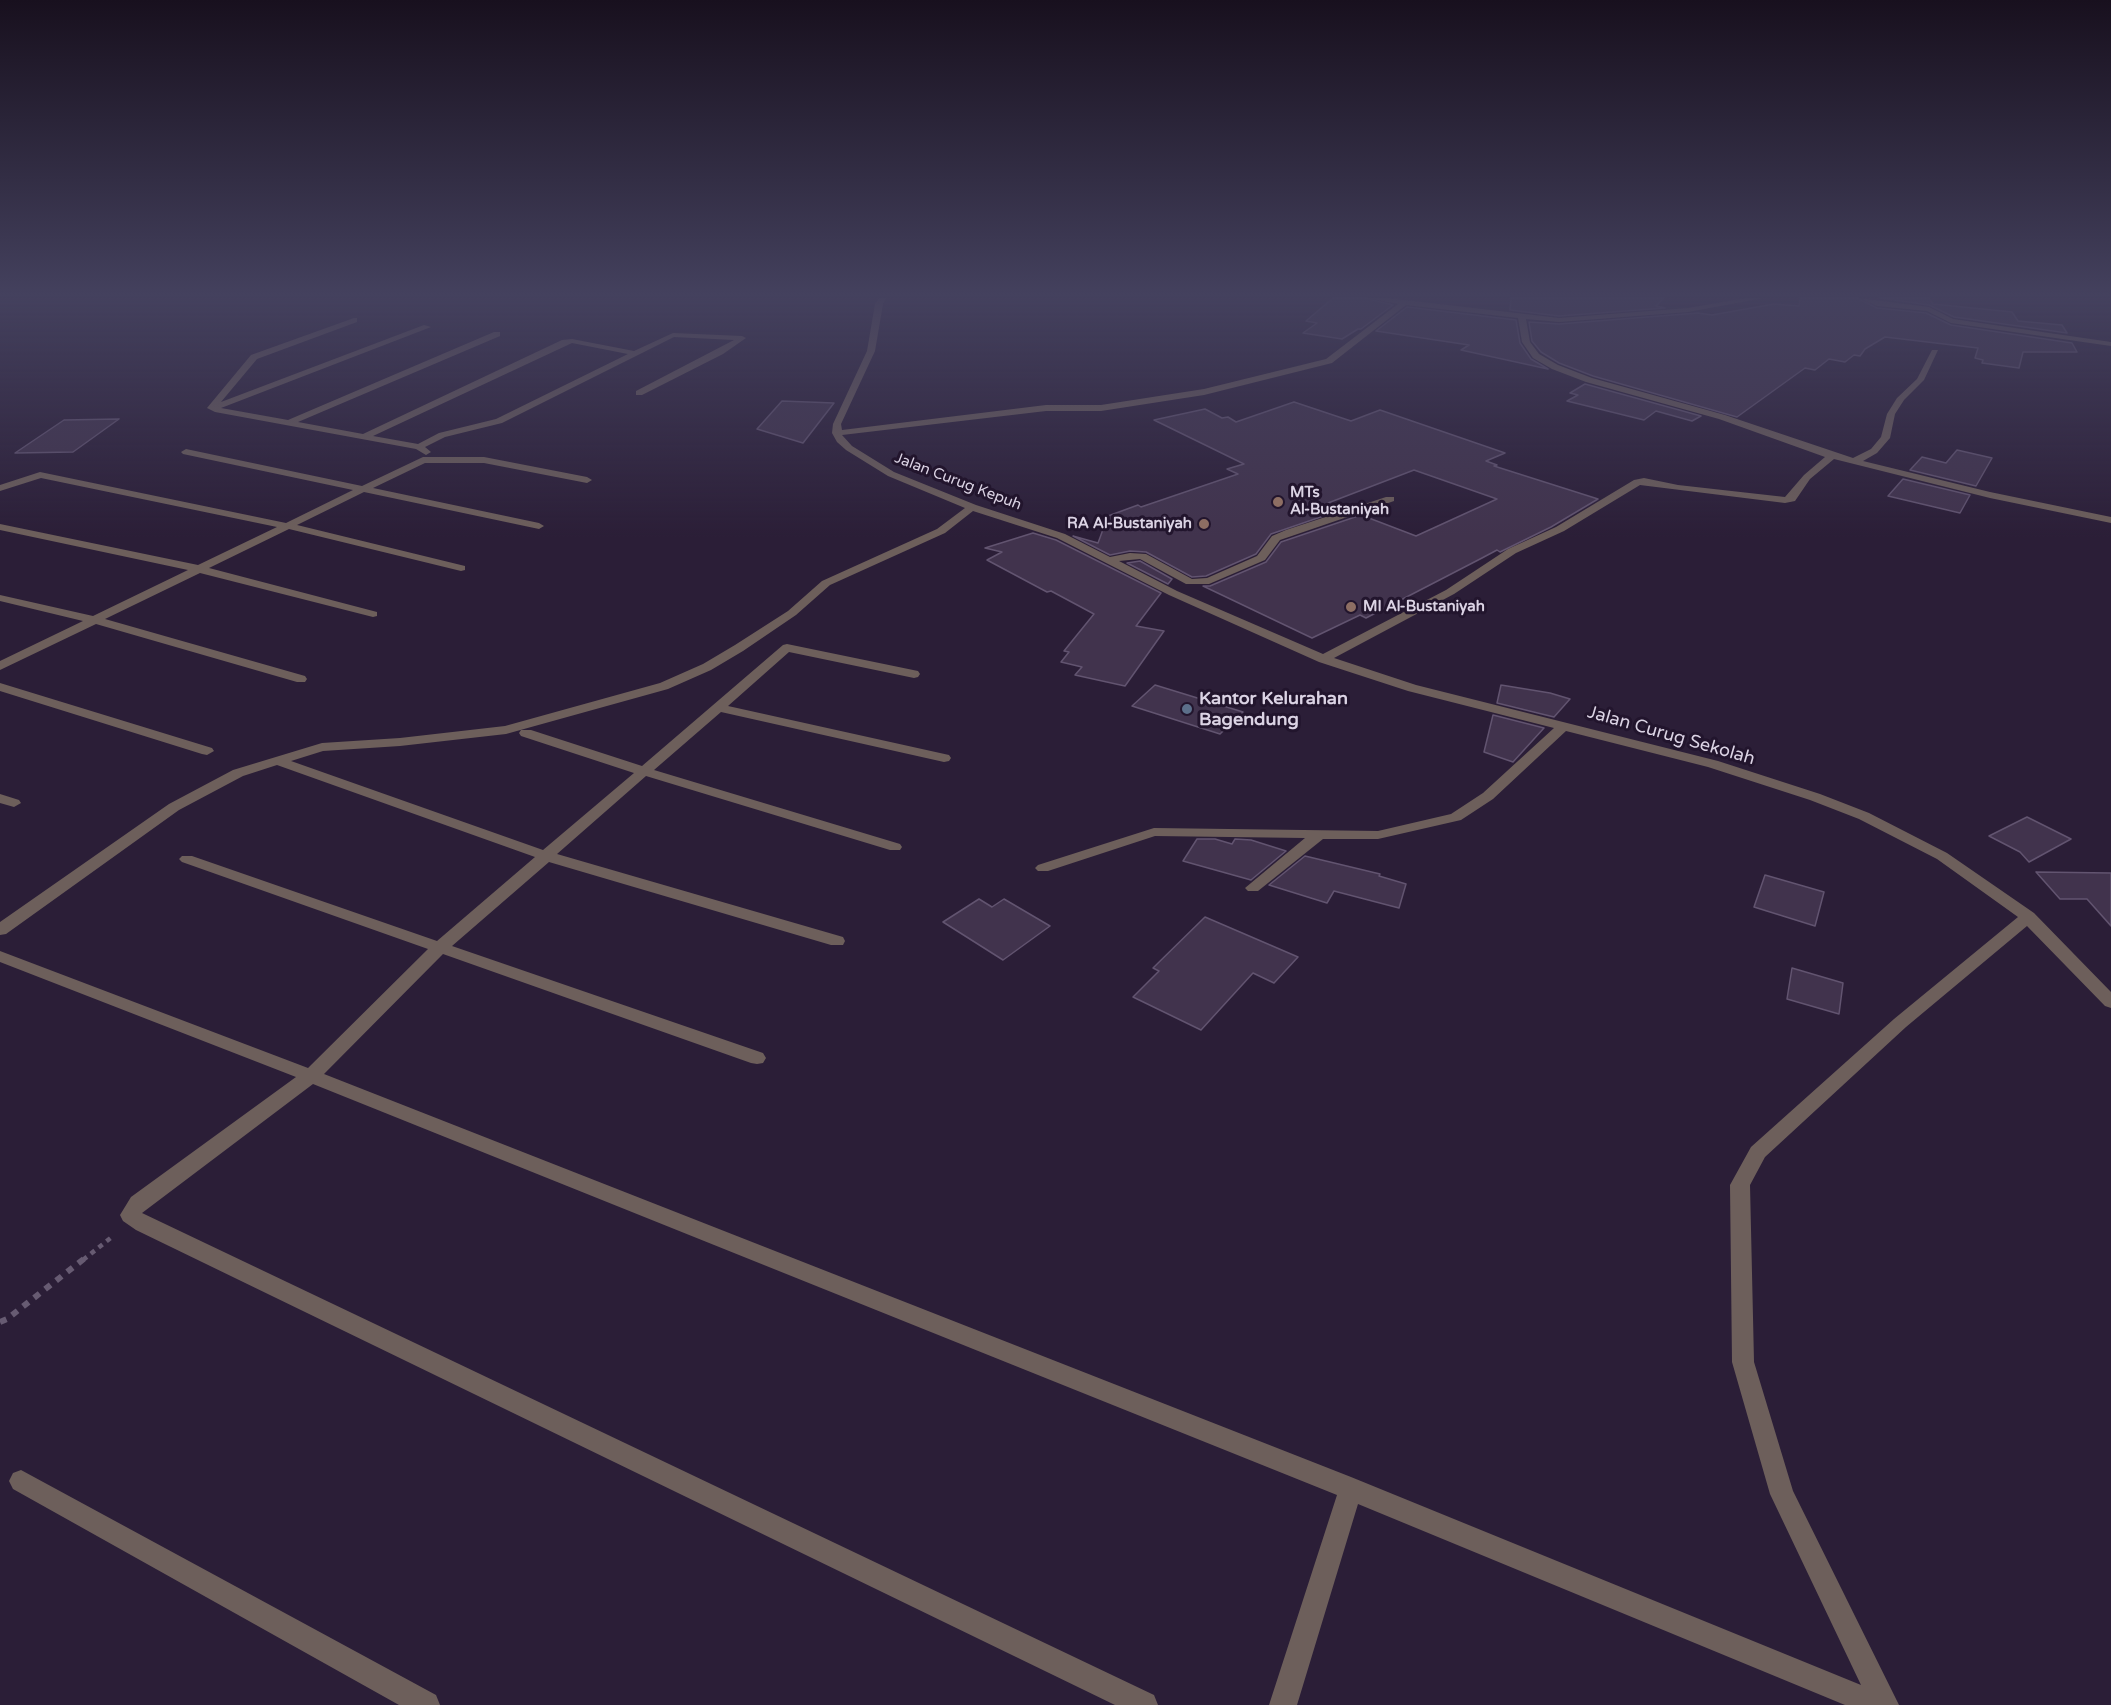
<!DOCTYPE html>
<html>
<head>
<meta charset="utf-8">
<style>
  body { margin:0 }
  canvas { display:block; background:#2b1e37 }
</style>
</head>
<body>
<canvas width="2111" height="1705"></canvas>
<script>
const c = document.querySelector('canvas').getContext('2d');
c.lineJoin = 'round';
function fillPath(path, color) {
  c.fillStyle = color;
  c.fill(path, 'evenodd');
}
function poly(rows) {
  const path = new Path2D();
  for (const r of rows) {
    path.moveTo(r[0], r[1]);
    for (let i = 2; i < r.length; i += 2) path.lineTo(r[i], r[i + 1]);
  }
  return path;
}
function stroke(path, color, width, dash) {
  c.strokeStyle = color;
  c.lineWidth = width;
  c.lineCap = dash ? 'butt' : 'round';
  c.setLineDash(dash || []);
  c.stroke(path);
}
function write(font, color, halo, rows, align = 'center') {
  c.font = font + ' "Varela Round",sans-serif';
  c.lineWidth = 6;
  c.setLineDash([]);
  c.textBaseline = 'middle';
  c.strokeStyle = halo;
  c.fillStyle = color;
  for (const [text, x, y, turn = 0] of rows) {
    c.save();
    c.translate(x, y);
    c.rotate((+turn || 0) * Math.PI / 180);
    c.textAlign = isNaN(turn) ? turn : align;
    if (halo) c.strokeText(text, 0, 0);
    c.fillText(text, 0, 0);
    c.restore();
  }
}
const building = poly([
  [1333,298,1365,298,1393,305,1361,329,1358,329,1342,339,1303,333,1317,323,1306,321,1333,298],
  [1511,298,1664,298,1656,306,1665,308,1559,316,1510,310,1511,298],
  [1800,298,1857,298,1877,308,1926,313,1951,325,2072,343,2077,352,2023,352,2019,368,1982,363,1983,360,1975,358,1978,348,1885,337,1865,349,1860,356,1854,355,1845,362,1829,359,1815,370,1805,368,1737,417,1593,376,1559,363,1541,352,1532,341,1529,322,1559,324,1698,313,1712,315,1774,304,1799,306,1800,298],
  [1880,298,1929,298,1933,304,2012,312,2018,321,2062,325,2067,333,1954,317,1929,305,1880,298],
  [1407,307,1516,320,1520,343,1531,359,1548,369,1461,350,1469,345,1376,331,1407,307],
  [1585,384,1701,416,1692,421,1656,411,1644,420,1567,401,1578,395,1570,393,1585,384],
  [782,401,834,403,803,443,757,429,782,401],
  [1294,402,1351,421,1380,410,1505,453,1486,461,1497,465,1494,466,1598,499,1551,527,1500,552,1497,550,1482,558,1366,618,1360,615,1312,638,1203,586,1210,586,1266,562,1281,542,1361,515,1416,536,1497,499,1414,470,1328,503,1344,509,1271,534,1256,554,1206,576,1192,577,1146,552,1130,551,1110,555,1073,536,1098,543,1108,516,1138,505,1141,507,1238,474,1227,469,1244,464,1154,420,1205,409,1222,418,1228,417,1236,422,1294,402],
  [119,419,73,452,15,453,64,420,119,419],
  [1957,450,1992,458,1976,486,1910,470,1922,457,1946,463,1957,450],
  [1903,479,1970,495,1960,513,1888,496,1903,479],
  [1033,533,1056,540,1161,593,1136,626,1164,631,1125,686,1075,675,1082,667,1061,662,1069,652,1064,651,1094,614,1051,591,1047,592,987,560,1002,552,985,548,1033,533],
  [1140,561,1172,579,1168,584,1127,563,1140,561],
  [1155,685,1243,712,1220,734,1132,706,1155,685],
  [1501,685,1550,693,1570,699,1554,717,1497,703,1501,685],
  [1493,715,1544,728,1513,762,1484,752,1493,715],
  [2027,817,2071,839,2029,862,2020,852,1989,836,2027,817],
  [1197,839,1215,839,1232,844,1235,839,1251,840,1286,851,1251,880,1183,861,1197,839],
  [1305,856,1380,874,1379,876,1406,884,1399,908,1334,891,1327,903,1269,885,1305,856],
  [2036,872,2111,873,2111,926,2087,899,2060,899,2036,872],
  [1765,875,1824,892,1815,926,1754,907,1765,875],
  [979,899,992,907,1004,899,1050,926,1003,960,943,922,979,899],
  [1205,917,1298,957,1274,983,1253,973,1201,1030,1133,997,1159,971,1153,968,1205,917],
  [1792,968,1843,983,1839,1014,1787,999,1792,968]
]);
fillPath(building, '#41334d');
stroke(building, '#625470', 1.5);
stroke(poly([
  [83,1260,113,1236]
]), '#675b72', 4.5, [5, 5]);
stroke(poly([
  [0,1322,7,1319,85,1258]
]), '#675b72', 6, [7, 7]);
fillPath(poly([
  [879,298,886,298,883,304,875,351,841,424,842,430,1046,405,1101,405,1204,389,1326,359,1398,304,1367,298,1388,298,1559,318,1688,308,1746,298,1764,298,1688,312,1559,322,1526,319,1530,342,1539,354,1558,365,1592,378,1725,415,1853,458,1871,449,1881,437,1887,414,1897,398,1917,379,1932,350,1938,350,1924,380,1904,400,1895,414,1890,438,1877,453,1863,461,1990,492,2111,517,2111,523,1990,498,1834,459,1810,479,1795,501,1785,503,1640,485,1564,531,1516,553,1454,594,1334,658,1416,685,1718,761,1820,794,1869,813,1947,853,2034,913,2111,992,2111,1008,2105,1006,2027,926,1906,1027,1765,1157,1750,1185,1754,1362,1793,1491,1899,1705,1845,1705,1358,1504,1297,1705,1269,1705,1337,1495,313,1084,142,1213,1154,1695,1158,1705,1115,1705,136,1230,123,1221,120,1215,131,1197,296,1077,0,962,0,951,308,1068,428,949,182,862,179,859,182,856,192,856,437,941,535,857,277,765,243,776,179,810,6,934,0,935,0,922,169,804,233,770,322,743,400,738,505,726,660,683,703,664,735,645,788,611,822,581,937,529,965,508,888,476,846,450,837,442,832,433,833,424,867,351,875,304,879,298],
  [1406,305,1518,318,1522,342,1533,358,1552,369,1586,382,1719,419,1825,457,1804,475,1785,497,1678,485,1644,478,1634,480,1556,527,1508,549,1446,590,1323,654,1177,591,1119,561,1140,559,1186,584,1209,584,1265,560,1280,540,1394,501,1394,497,1386,497,1286,530,1272,536,1257,556,1207,578,1192,579,1146,554,1130,553,1110,557,1065,534,976,505,894,472,852,446,842,435,1046,411,1101,411,1204,395,1332,363,1406,305],
  [973,511,1057,538,1169,595,1319,662,1408,691,1554,728,1483,793,1451,814,1378,831,1154,828,1038,865,1035,868,1038,871,1048,871,1155,836,1305,838,1245,888,1248,891,1258,891,1323,839,1378,839,1461,820,1493,799,1566,731,1708,767,1810,800,1859,819,1937,859,2018,917,1894,1019,1751,1147,1730,1185,1732,1362,1770,1494,1861,1685,1351,1477,324,1074,443,954,751,1063,757,1064,763,1063,766,1058,763,1053,452,946,549,862,831,945,843,945,845,941,843,937,557,854,646,776,890,850,900,850,902,847,900,844,654,770,721,712,944,762,949,761,951,758,949,755,728,706,789,652,914,678,918,677,920,674,918,671,787,644,783,645,642,766,531,730,521,730,519,733,521,736,634,773,543,850,291,761,323,751,400,746,506,734,668,689,711,670,743,651,796,615,830,585,945,533,973,511],
  [1859,298,1929,307,1953,319,2111,342,2111,346,1951,323,1927,311,1877,306,1859,298],
  [354,318,357,318,357,322,257,359,221,402,424,325,431,327,221,408,288,420,494,332,500,332,500,336,298,422,363,434,562,340,572,339,634,351,673,333,742,336,746,338,723,354,642,395,636,395,636,391,734,340,674,337,502,423,445,437,425,447,431,452,426,455,416,449,215,412,207,408,251,355,354,318],
  [572,343,628,354,496,419,439,433,418,444,373,436,572,343],
  [186,449,362,486,423,457,484,457,587,477,592,480,587,483,484,463,425,463,373,488,539,523,544,526,539,529,364,492,297,525,465,566,465,570,461,571,289,529,209,568,377,612,377,616,373,617,200,573,105,619,305,676,307,679,305,682,297,682,96,624,0,670,0,661,83,621,0,601,0,595,93,616,188,570,0,530,0,524,198,565,277,527,41,478,0,491,0,485,40,472,286,523,353,490,183,454,181,452,186,449],
  [0,683,212,748,214,751,207,755,202,754,0,691,0,683],
  [0,794,19,800,21,803,14,807,0,803,0,794],
  [21,1470,436,1695,440,1705,399,1705,13,1489,9,1481,13,1473,21,1470]
]), '#6d5f5b');
const sky = c.createLinearGradient(0, 0, 0, 537);
sky.addColorStop(0, '#18101e');
sky.addColorStop(0.55, '#44415e');
sky.addColorStop(1, '#44415e00');
c.fillStyle = sky;
c.fillRect(0, 0, 2111, 537);
for (const [x, y, r, color] of [
  [1278,502,6,"#8d6e63"],
  [1204,524,6,"#8d6e63"],
  [1351,607,6,"#8d6e63"],
  [1187,709,6,"#5c6f8a"]
]) {
  const dot = new Path2D();
  dot.arc(x, y, r, 0, 2 * Math.PI);
  c.fillStyle = color;
  c.fill(dot);
  stroke(dot, '#22152d', 2);
}
write('15px', '#dbd3e4', '#22152d', [
  ["Jalan Curug Kepuh",958,482,21]
]);
write('bold 15px', '#dbd3e4', '#22152d', [
  ["MTs",1290,493],
  ["Al-Bustaniyah",1290,510],
  ["RA Al-Bustaniyah",1192,524,"right"],
  ["MI Al-Bustaniyah",1363,607]
], 'left');
write('bold 18px', '#dbd3e4', '#22152d', [
  ["Kantor Kelurahan",1199,699],
  ["Bagendung",1199,720]
], 'left');
write('18px', '#dbd3e4', '#22152d', [
  ["Jalan Curug Sekolah",1671,736,16]
]);
</script>
</body>
</html>
